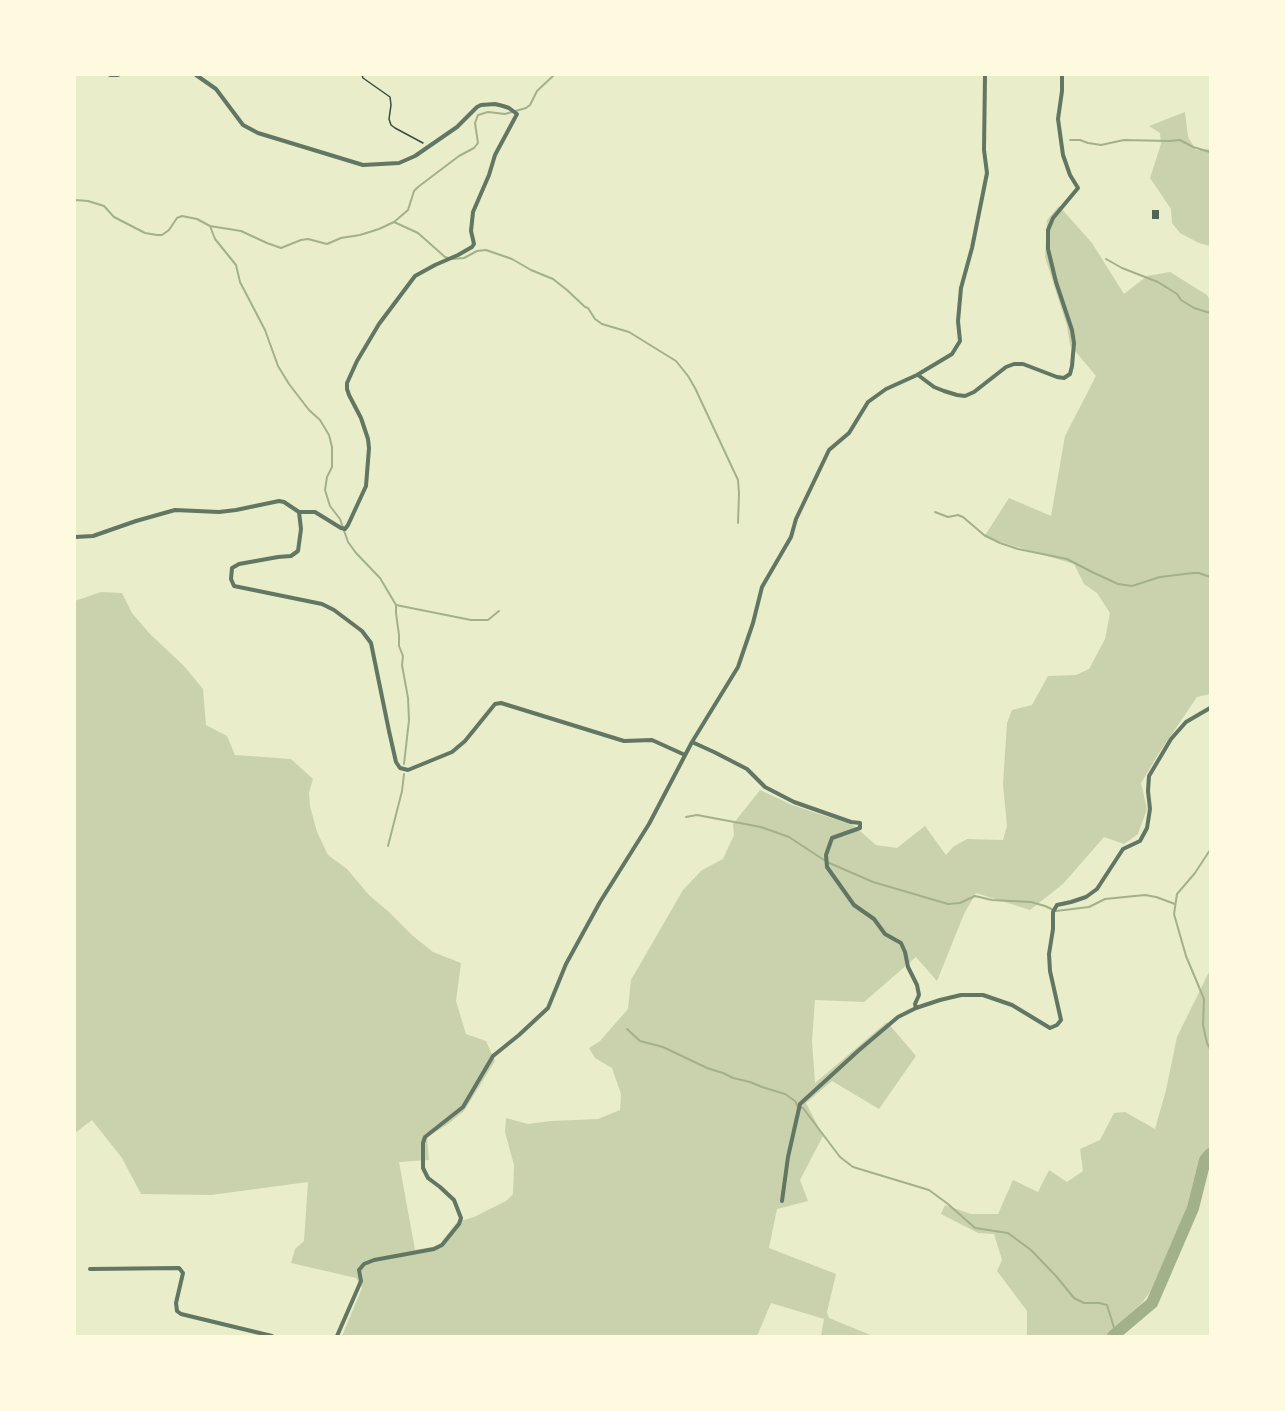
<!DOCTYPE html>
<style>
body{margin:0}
#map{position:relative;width:1285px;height:1411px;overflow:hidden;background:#e9edc9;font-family:"IBM Plex Sans",sans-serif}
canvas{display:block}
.frame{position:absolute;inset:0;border:76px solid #fefae0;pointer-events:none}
</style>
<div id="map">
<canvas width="1285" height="1411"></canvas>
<div class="frame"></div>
</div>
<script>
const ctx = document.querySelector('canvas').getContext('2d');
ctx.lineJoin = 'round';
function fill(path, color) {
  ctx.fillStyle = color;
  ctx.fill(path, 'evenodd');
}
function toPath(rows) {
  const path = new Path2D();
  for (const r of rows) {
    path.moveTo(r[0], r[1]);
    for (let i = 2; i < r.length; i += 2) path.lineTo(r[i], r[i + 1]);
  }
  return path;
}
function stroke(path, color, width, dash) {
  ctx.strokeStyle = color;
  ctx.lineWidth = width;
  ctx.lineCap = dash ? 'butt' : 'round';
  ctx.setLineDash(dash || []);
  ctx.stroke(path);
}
const green = toPath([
 [1185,112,1188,137,1196,150,1210,149,1210,246,1199,243,1180,233,1172,223,1171,209,1150,178,1161,144,1160,133,1149,126],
 [1059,206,1092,243,1124,294,1147,276,1170,272,1207,295,1210,301,1210,694,1197,697,1159,753,1141,783,1147,809,1138,834,1124,844,1104,837,1063,884,1030,910,976,893,964,914,937,981,916,957,864,1002,815,1000,812,1041,815,1083,887,1022,916,1056,879,1109,832,1081,806,1103,823,1136,800,1180,808,1201,777,1209,769,1248,836,1274,827,1312,829,1318,873,1336,821,1336,824,1319,771,1303,757,1336,342,1336,362,1288,356,1278,291,1263,295,1249,304,1241,308,1182,211,1195,141,1194,122,1158,92,1120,75,1133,75,601,101,592,122,593,132,613,150,634,184,666,203,689,206,725,227,736,235,755,291,759,313,779,309,792,310,806,317,832,328,855,347,869,369,895,389,912,413,936,433,952,461,963,456,1001,466,1034,486,1041,495,1061,464,1111,448,1124,427,1137,429,1160,399,1162,415,1250,432,1247,440,1244,457,1222,474,1217,506,1201,513,1194,514,1165,505,1132,506,1118,528,1124,551,1121,598,1119,620,1110,621,1094,612,1068,595,1058,589,1048,600,1041,628,1009,631,980,683,890,702,870,723,859,734,835,733,824,760,790,792,805,853,825,876,845,897,848,925,826,946,855,953,847,967,839,1003,840,1007,826,1003,784,1007,723,1012,710,1032,705,1048,676,1076,675,1089,669,1105,639,1110,613,1097,593,1084,584,1074,564,984,537,1009,498,1051,516,1065,436,1096,376,1070,345,1067,326,1045,257,1047,220],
 [1210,970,1210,1148,1197,1168,1187,1209,1150,1292,1141,1304,1106,1336,1027,1336,1027,1311,997,1271,1002,1260,994,1234,978,1233,941,1214,945,1205,971,1214,998,1214,1013,1180,1038,1192,1049,1170,1067,1182,1083,1171,1080,1149,1100,1140,1114,1113,1125,1112,1155,1129,1166,1090,1177,1037]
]);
const stream = toPath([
 [1070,140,1080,140,1088,143,1101,145,1124,140,1169,141,1180,140,1193,147,1210,152],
 [75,200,88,201,104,206,114,217,145,233,157,235,162,235,169,230,177,218,182,216,197,219,210,226,241,231,267,243,281,248,301,240,308,239,327,244,341,238,360,235,379,229,394,222,408,210,414,191,418,187,459,156,474,148,478,143,475,123,478,115,488,112,505,114,526,108,530,105,537,91,554,75],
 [394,222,418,233,445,257,452,259,464,258,477,251,486,250,512,259,531,270,553,279,567,290,585,307,588,308,595,319,602,324,629,332,676,361,688,376,695,388,738,480,739,493,738,523],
 [210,226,215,239,236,265,240,282,265,330,278,366,289,384,309,410,320,420,329,435,332,447,332,467,327,477,325,490,330,506,340,519,348,542,356,553,380,578,396,605,396,613,399,635,399,646,403,656,402,665,408,698,409,720,404,764],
 [1106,259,1122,268,1158,282,1177,294,1181,300,1194,308,1210,313],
 [935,512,948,517,958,515,963,517,984,535,1000,543,1018,549,1067,559,1092,572,1118,584,1132,586,1160,577,1193,573,1199,573,1210,577],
 [396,605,471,620,488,620,499,611],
 [686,817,697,815,761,827,789,837,827,862,873,882,948,904,960,903,975,896,992,900,1031,902,1045,906,1056,911,1089,907,1105,899,1145,895,1156,897,1175,904],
 [388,846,402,791,404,774],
 [1210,850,1195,873,1177,894,1174,914,1186,956,1204,999,1203,1025,1207,1043,1210,1049],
 [627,1029,640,1041,663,1047,707,1068,723,1073,733,1078,750,1082,762,1087,785,1094,795,1101,798,1107,803,1108,840,1157,853,1167,929,1190,948,1204,975,1228,1008,1233,1031,1250,1056,1276,1074,1298,1084,1303,1099,1303,1107,1305,1116,1334]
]);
const river = toPath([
 [1113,1336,1152,1303,1193,1208,1205,1160,1210,1154]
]);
const building = toPath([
 [1152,210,1159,210,1159,219,1152,219]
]);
const path = toPath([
 [362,75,363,78,390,97,391,105,389,119,391,125,395,128,423,143]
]);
const minor = toPath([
 [110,75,118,75],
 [196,75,216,89,243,125,258,133,363,165,399,163,415,156,457,127,477,107,481,105,495,104,503,106,509,108,517,114,495,155,489,175,473,212,471,231,474,244,472,247,458,255,435,265,415,276,379,324,357,361,347,383,347,389,349,395,361,418,368,439,369,448,366,486,348,525,345,529,341,528,315,512,299,512],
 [918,375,934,387,944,391,957,395,965,396,974,392,1006,367,1014,364,1023,364,1057,377,1064,378,1070,374,1072,366,1074,343,1072,330,1056,282,1048,249,1048,230,1053,218,1078,188,1070,175,1063,155,1058,119,1062,91,1062,75],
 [75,537,93,536,136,521,175,510,219,512,236,510,279,501,284,502,299,512,301,529,298,551,291,556,278,557,239,564,232,568,231,579,234,586,322,604,334,610,362,631,371,643,389,731,396,762,400,768,408,770,452,752,465,741,495,704,501,703,624,741,652,740,685,755],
 [692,742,714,752,747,769,765,787,794,802,851,822,860,823,860,828,832,838,826,855,827,867,854,905,874,919,885,934,901,943,905,952,908,967,917,985,919,995,915,1004,916,1008],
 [782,1201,788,1157,800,1104,858,1051,898,1017,916,1008,940,1000,961,995,983,995,1012,1005,1050,1028,1057,1025,1061,1020,1050,971,1049,954,1053,929,1053,912,1057,905,1071,902,1086,897,1097,889,1123,849,1140,841,1147,828,1150,809,1148,791,1149,776,1171,739,1186,722,1210,708],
 [90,1269,179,1268,183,1273,176,1303,177,1311,181,1314,272,1336],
 [337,1336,361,1281,359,1270,364,1264,374,1260,434,1249,442,1245,459,1224,461,1218,454,1200,440,1187,428,1178,423,1168,423,1143,425,1137,463,1107,493,1056,519,1035,548,1008,566,964,600,902,649,824,692,742,738,667,753,623,762,587,791,537,796,519,829,450,849,433,868,402,886,389,917,375,952,354,960,341,958,321,961,288,972,248,987,173,984,150,985,75]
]);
fill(green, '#cad2ad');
stroke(stream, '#a3b18a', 2);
stroke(river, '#a3b18a', 12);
fill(building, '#4f6655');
stroke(path, '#344e41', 1.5);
stroke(minor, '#617663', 4);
</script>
